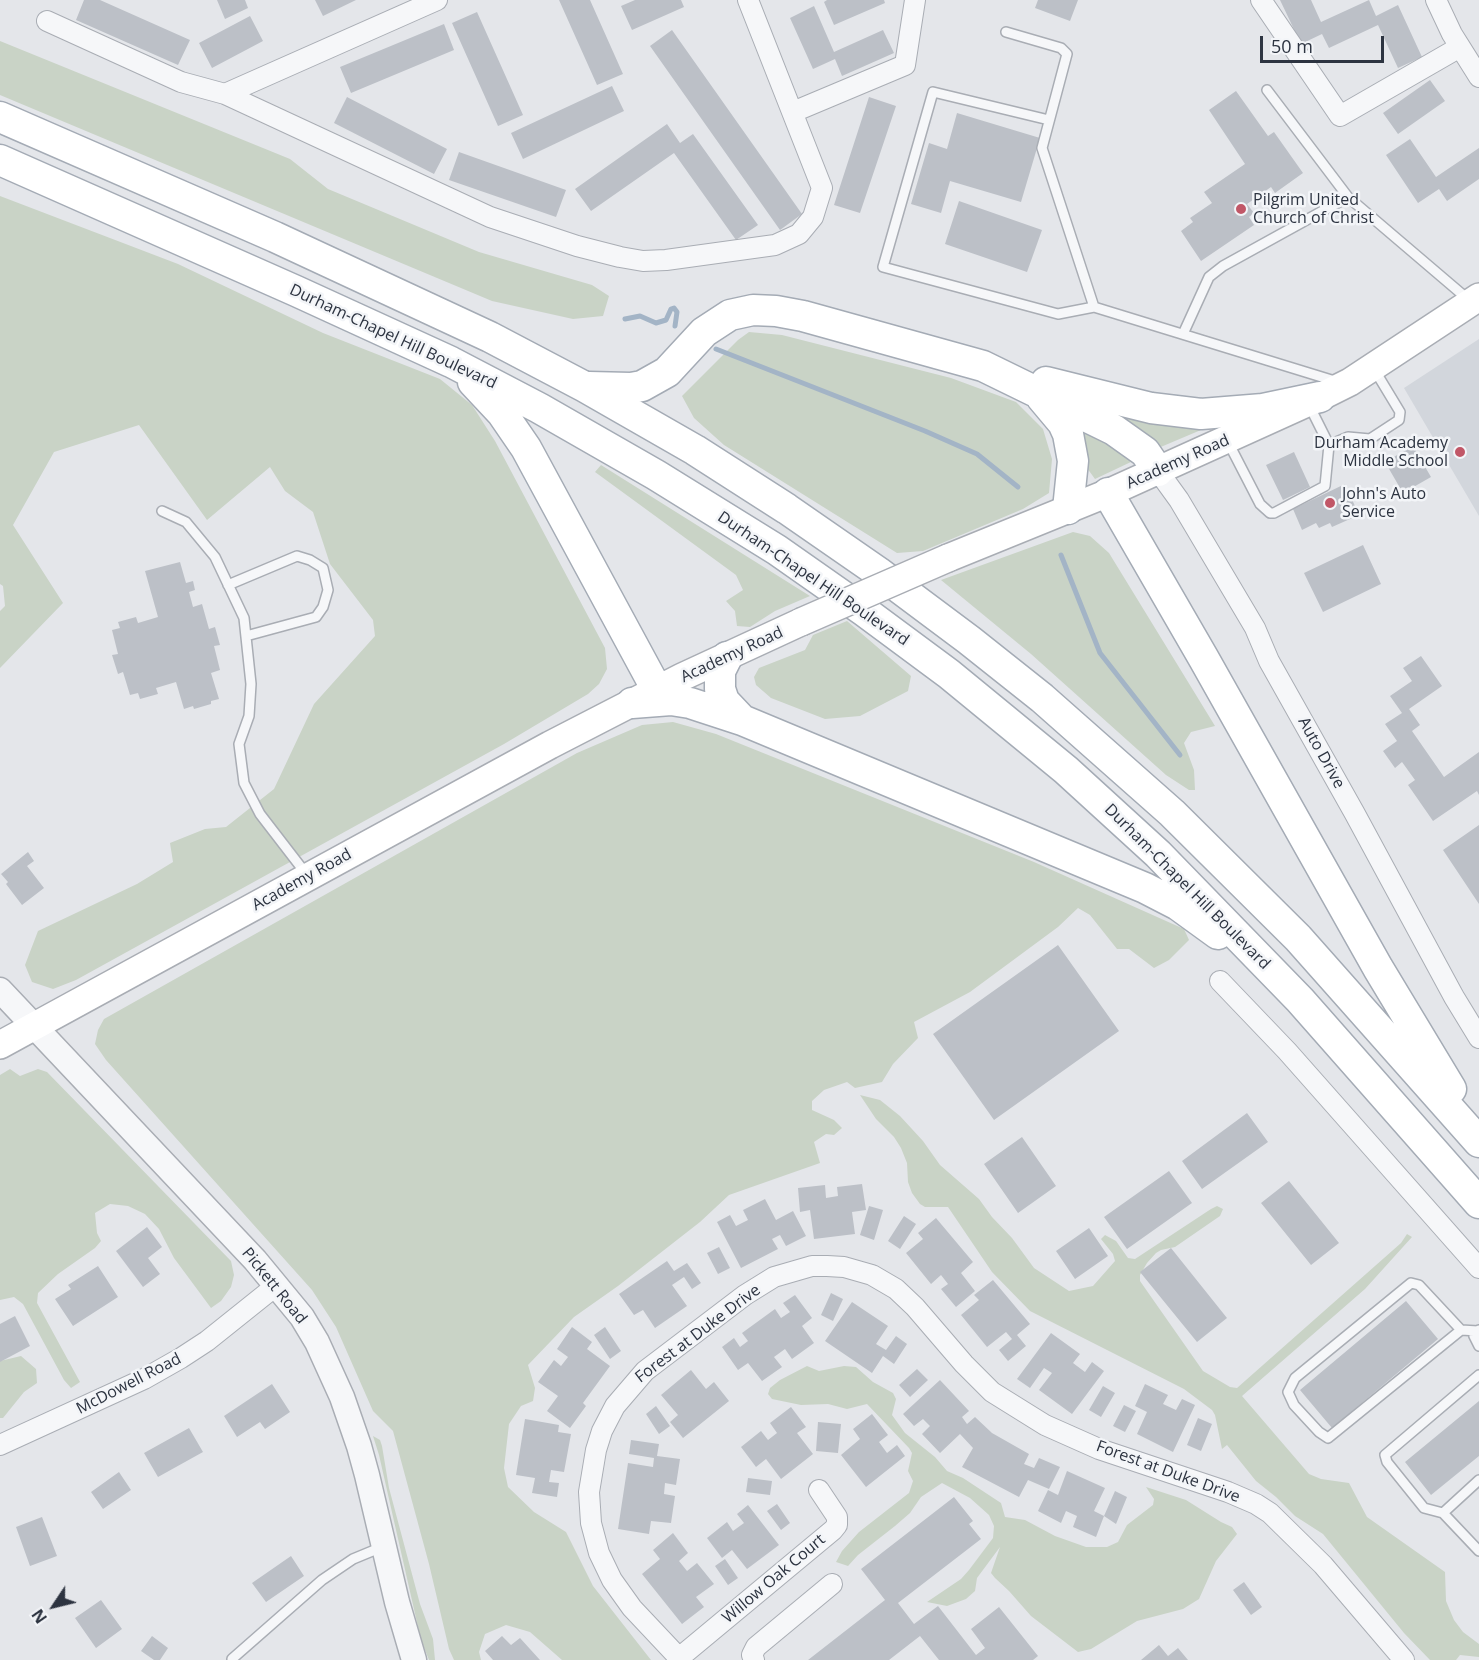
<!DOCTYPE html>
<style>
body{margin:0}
#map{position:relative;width:1479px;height:1660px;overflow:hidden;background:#e4e6ea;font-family:"Open Sans",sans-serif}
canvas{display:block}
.north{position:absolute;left:24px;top:1576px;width:60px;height:60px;-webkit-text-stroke:4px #f3f5f8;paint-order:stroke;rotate:235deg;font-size:16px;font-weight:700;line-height:24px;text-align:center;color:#2d3441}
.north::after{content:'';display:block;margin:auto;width:21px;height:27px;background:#2d3441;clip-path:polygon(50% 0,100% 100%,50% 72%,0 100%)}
.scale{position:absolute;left:1260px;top:36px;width:124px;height:27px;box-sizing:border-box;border:3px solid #2d3441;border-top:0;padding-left:8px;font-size:18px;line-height:21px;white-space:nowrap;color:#2d3441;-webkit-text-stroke:4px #f3f5f8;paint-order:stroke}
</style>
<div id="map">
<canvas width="1479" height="1660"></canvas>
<div class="north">N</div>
<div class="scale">50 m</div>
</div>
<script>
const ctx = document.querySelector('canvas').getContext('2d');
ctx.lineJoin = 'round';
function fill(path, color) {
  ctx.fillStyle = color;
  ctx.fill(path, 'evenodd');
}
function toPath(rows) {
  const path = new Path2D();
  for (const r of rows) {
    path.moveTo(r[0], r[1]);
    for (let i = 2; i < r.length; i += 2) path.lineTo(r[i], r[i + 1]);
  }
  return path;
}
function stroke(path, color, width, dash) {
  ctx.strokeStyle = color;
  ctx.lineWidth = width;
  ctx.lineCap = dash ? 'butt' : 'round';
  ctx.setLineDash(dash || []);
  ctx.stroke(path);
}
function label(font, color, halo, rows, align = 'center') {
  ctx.font = font + ' "Open Sans",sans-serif';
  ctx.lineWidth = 5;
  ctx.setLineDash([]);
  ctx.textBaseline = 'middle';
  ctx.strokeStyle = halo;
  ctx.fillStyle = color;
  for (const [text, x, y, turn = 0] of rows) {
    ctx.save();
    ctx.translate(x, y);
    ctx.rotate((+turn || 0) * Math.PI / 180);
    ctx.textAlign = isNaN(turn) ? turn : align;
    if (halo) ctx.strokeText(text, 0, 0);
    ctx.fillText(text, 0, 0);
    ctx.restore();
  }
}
const built = toPath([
 [1479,339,1479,516,1404,388]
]);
const green = toPath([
 [0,41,290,159,328,189,479,252,592,285,609,296,603,316,573,319,492,301,0,95],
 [0,196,178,264,323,333,440,379,472,405,495,441,605,648,607,669,599,684,588,694,504,744,76,980,53,989,32,982,25,965,38,931,137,884,173,862,170,843,205,829,226,827,274,789,314,704,375,636,373,620,330,564,313,512,285,491,270,467,207,520,139,425,54,452,13,525,63,603,0,668,0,611,5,606,3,586,0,584],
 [749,332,782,335,951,378,1016,402,1043,429,1052,459,1049,493,1023,509,923,551,897,553,724,445,694,418,682,396,738,340],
 [1058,391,1208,427,1156,449],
 [1064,412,1133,461,1095,479,1079,457],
 [601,465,810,596,775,611,750,627,737,626,735,611,726,601,743,590,736,575,595,472],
 [1073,532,1090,536,1109,553,1215,726,1191,732,1184,743,1194,770,1195,790,1189,790,1166,775,1031,654,941,580],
 [847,621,911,676,908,691,860,716,825,719,771,698,756,685,754,677,759,668,805,650,813,635],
 [673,722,716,734,1034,862,1184,929,1189,940,1169,960,1154,968,1129,949,1117,949,1090,915,1078,908,1058,927,970,992,914,1022,918,1038,893,1064,882,1082,855,1088,847,1082,824,1090,812,1101,812,1110,834,1120,842,1128,834,1135,826,1134,814,1142,820,1163,729,1195,700,1222,618,1286,574,1317,528,1365,535,1388,533,1401,521,1406,509,1424,504,1468,508,1487,534,1512,566,1532,593,1586,651,1660,562,1660,530,1632,506,1625,485,1634,479,1652,481,1660,454,1660,449,1649,429,1564,393,1431,373,1411,336,1327,312,1290,106,1060,95,1044,98,1030,104,1019,577,753,642,725],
 [10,1069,20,1076,38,1069,47,1072,231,1261,234,1275,231,1287,221,1301,211,1308,174,1258,159,1229,145,1214,128,1206,110,1204,95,1213,97,1233,101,1241,95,1248,58,1274,38,1293,37,1303,80,1382,71,1388,64,1380,23,1304,14,1297,0,1300,0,1075],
 [860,1095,880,1100,900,1116,923,1141,940,1165,979,1199,992,1217,1012,1238,1034,1268,1069,1291,1093,1286,1115,1261,1113,1254,1101,1239,1105,1235,1116,1241,1128,1258,1135,1259,1211,1209,1217,1206,1223,1209,1220,1216,1175,1247,1161,1250,1156,1253,1147,1263,1140,1275,1140,1281,1203,1371,1230,1387,1237,1388,1401,1243,1407,1234,1412,1237,1365,1289,1242,1396,1309,1474,1321,1479,1349,1483,1367,1517,1445,1572,1446,1601,1454,1620,1463,1632,1479,1644,1479,1657,1460,1655,1456,1660,1430,1660,1404,1633,1323,1534,1295,1516,1276,1497,1256,1481,1227,1445,1222,1449,1215,1415,1212,1410,1184,1389,1030,1311,992,1272,948,1207,925,1207,920,1204,912,1193,908,1182,907,1163,901,1148,894,1137,876,1119],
 [21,1356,36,1369,37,1383,24,1392,3,1418,0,1418,0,1361],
 [807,1366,819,1371,844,1366,856,1367,873,1382,893,1393,896,1399,892,1415,905,1433,935,1457,947,1471,963,1478,1001,1503,1005,1517,1025,1520,1055,1536,1086,1547,1107,1547,1118,1542,1127,1525,1153,1505,1154,1499,1146,1487,1186,1500,1221,1522,1232,1527,1237,1534,1216,1561,1199,1599,1183,1609,1137,1621,1091,1649,1078,1652,1031,1616,1009,1591,995,1578,991,1573,1000,1547,977,1578,975,1591,966,1599,947,1606,927,1602,961,1579,969,1570,993,1538,994,1526,989,1515,970,1498,942,1483,921,1497,910,1513,895,1526,858,1555,848,1566,836,1562,842,1551,859,1532,909,1493,913,1481,908,1471,912,1453,909,1448,867,1404,847,1409,828,1404,801,1405,772,1399,768,1394,770,1388,780,1380],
 [373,1436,380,1440,382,1446,389,1488,420,1604,433,1639,435,1660,429,1660,421,1640,379,1455]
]);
const stream = toPath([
 [625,319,640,316,656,323,666,320,671,309,674,308,677,312,675,326],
 [716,349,925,431,977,454,1018,487],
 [1061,555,1100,653,1180,755]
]);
const building = toPath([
 [84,0,100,0,190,40,178,65,76,20],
 [217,0,245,0,248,8,225,19],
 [315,0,356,0,323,16],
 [559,0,590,0,623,74,597,85],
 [635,0,681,0,684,7,632,30,621,6],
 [827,0,884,0,885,3,834,25,824,2],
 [1038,0,1078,0,1070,21,1035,8],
 [1280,0,1311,0,1321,22,1369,0,1376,16,1398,5,1422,57,1398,68,1378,25,1329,48,1322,34,1301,44],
 [814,6,834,52,883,30,894,53,842,76,835,59,813,69,790,18],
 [477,12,523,115,498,126,452,23],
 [250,16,263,41,212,68,199,43],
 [444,24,454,50,351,93,340,67],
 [672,30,802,214,780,230,650,46],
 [1430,80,1445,101,1398,134,1383,113],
 [612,86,624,111,523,159,511,133],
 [1236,91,1268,136,1274,132,1303,173,1275,193,1271,187,1247,204,1254,213,1249,217,1254,225,1201,261,1181,231,1193,222,1190,218,1212,203,1204,192,1245,164,1209,110],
 [347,97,447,149,434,174,334,123],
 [869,97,896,106,860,213,834,205],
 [957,113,1040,138,1021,202,950,181,941,213,911,204,929,143,947,149],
 [667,124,680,143,693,134,758,225,736,240,674,153,591,211,575,189],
 [1410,139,1436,177,1479,148,1479,179,1447,201,1439,189,1418,203,1386,155],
 [459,152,566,190,556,217,449,180],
 [959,201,1042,230,1027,272,945,244],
 [1413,446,1431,477,1403,493,1385,462],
 [1294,452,1310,487,1283,500,1266,465],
 [1345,484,1359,515,1332,527,1330,523,1319,528,1316,523,1302,530,1293,509],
 [1363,545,1381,584,1323,612,1304,573],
 [180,562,186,583,193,581,195,590,189,592,193,607,202,604,209,629,215,627,220,645,214,646,220,670,211,673,219,699,211,701,211,704,194,709,193,706,184,709,176,682,156,688,158,694,140,699,138,693,130,695,123,672,118,674,112,655,118,654,112,630,120,628,118,622,136,617,138,623,158,617,145,571],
 [1421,656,1442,686,1409,709,1420,725,1412,731,1444,777,1479,752,1479,795,1477,791,1433,821,1408,785,1415,780,1402,762,1395,768,1383,751,1397,741,1385,724,1402,713,1390,696,1412,681,1403,668],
 [1479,825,1479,904,1443,850],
 [28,852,34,861,27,866,44,888,22,905,6,884,8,882,1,874],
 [1058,945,1119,1031,994,1120,933,1034],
 [1247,1113,1268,1142,1202,1189,1182,1161],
 [1022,1137,1056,1186,1018,1213,984,1164],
 [1169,1171,1192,1203,1127,1249,1104,1217],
 [1289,1181,1339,1243,1311,1265,1261,1203],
 [862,1184,866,1210,852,1212,855,1234,814,1239,810,1210,800,1212,798,1188,825,1185,826,1198,838,1196,837,1187],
 [765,1199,776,1220,793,1211,806,1236,786,1246,780,1235,772,1239,778,1249,741,1268,717,1222,730,1215,736,1226,748,1220,743,1210],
 [869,1206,883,1210,874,1240,860,1235],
 [904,1216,916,1224,900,1249,888,1241],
 [936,1218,973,1262,961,1273,975,1291,956,1307,941,1289,948,1284,941,1275,931,1284,906,1253,923,1239,918,1233],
 [147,1227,162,1247,148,1258,160,1274,143,1287,116,1251],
 [1089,1228,1108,1256,1075,1279,1056,1251],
 [719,1247,730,1268,718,1274,707,1253],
 [1171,1248,1227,1318,1197,1342,1140,1272],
 [667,1261,674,1271,687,1263,701,1283,692,1289,684,1277,672,1285,687,1306,655,1328,643,1310,634,1315,619,1294],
 [98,1266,118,1297,73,1326,55,1299,71,1289,68,1285],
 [993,1280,1030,1324,1017,1335,1026,1346,1008,1361,999,1350,1012,1339,1006,1332,987,1347,961,1315,979,1300,974,1295],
 [831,1293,843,1299,833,1321,821,1315],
 [795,1295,812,1318,802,1326,814,1343,792,1359,785,1349,774,1357,782,1367,762,1381,748,1363,738,1370,722,1347,734,1338,740,1347,748,1341,742,1333,775,1309,781,1318,790,1312,783,1303],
 [1406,1301,1438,1339,1332,1428,1300,1390],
 [852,1302,888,1326,876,1344,886,1350,896,1336,907,1344,894,1364,883,1356,872,1373,825,1341],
 [15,1316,30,1346,0,1362,0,1324],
 [572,1327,592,1342,587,1349,610,1366,583,1403,586,1406,570,1428,547,1411,558,1396,538,1382,554,1360,561,1366,568,1357,557,1349],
 [605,1327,621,1351,610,1359,594,1335],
 [1051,1333,1080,1354,1073,1363,1085,1372,1092,1362,1104,1371,1072,1414,1039,1390,1052,1373,1044,1368,1030,1388,1017,1379],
 [917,1369,928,1380,910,1397,899,1385],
 [691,1370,706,1389,714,1382,729,1401,683,1438,670,1422,678,1415,661,1395],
 [940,1380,969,1411,962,1417,967,1424,975,1417,992,1433,1029,1454,1024,1464,1034,1468,1039,1458,1060,1467,1049,1489,1028,1480,1019,1497,962,1467,973,1448,960,1434,940,1453,922,1434,930,1426,923,1419,914,1426,903,1414],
 [272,1384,290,1412,265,1429,260,1422,237,1437,224,1416],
 [1145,1384,1168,1395,1163,1404,1176,1410,1182,1399,1195,1405,1173,1452,1137,1434,1147,1412,1135,1406],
 [1103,1386,1115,1393,1101,1417,1089,1410],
 [1479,1401,1479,1456,1431,1495,1405,1462],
 [1124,1405,1136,1411,1125,1432,1113,1426],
 [656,1406,670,1426,659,1434,646,1414],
 [791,1407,806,1427,797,1433,813,1454,781,1479,766,1459,756,1467,741,1447,761,1431,768,1440,777,1433,770,1423],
 [872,1414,888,1435,879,1442,887,1453,897,1445,905,1456,866,1487,841,1455,860,1439,853,1429],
 [1198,1418,1212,1424,1201,1451,1187,1445],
 [525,1419,559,1425,558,1432,571,1434,564,1472,551,1470,549,1482,559,1483,557,1497,532,1493,535,1478,516,1475],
 [818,1422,841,1424,838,1453,816,1451],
 [189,1428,203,1452,158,1477,144,1453],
 [631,1440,659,1444,657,1456,680,1459,676,1485,665,1483,664,1494,675,1496,671,1523,651,1521,649,1534,618,1529,628,1463,653,1467,654,1458,629,1454],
 [1067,1471,1105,1488,1094,1511,1104,1516,1096,1537,1073,1527,1077,1516,1066,1511,1061,1523,1038,1511,1048,1490,1058,1495],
 [119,1472,131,1490,103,1509,91,1492],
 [748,1478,772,1481,770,1495,746,1492],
 [1115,1491,1127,1497,1116,1524,1104,1516],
 [954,1497,973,1521,969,1524,981,1539,898,1603,914,1624,938,1606,976,1655,985,1648,971,1629,999,1607,1038,1656,1033,1660,939,1660,920,1636,889,1660,808,1660,885,1600,861,1569],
 [777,1504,790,1523,781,1530,767,1511],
 [748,1505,779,1545,747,1569,732,1550,722,1558,707,1538,727,1522,733,1531,744,1523,737,1514],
 [42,1517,57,1556,30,1566,16,1527],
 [673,1533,688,1553,679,1561,687,1571,697,1563,714,1584,696,1597,704,1607,682,1624,642,1574,660,1559,653,1550],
 [291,1556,304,1576,266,1602,252,1583],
 [725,1559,738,1578,728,1585,715,1566],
 [1244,1582,1262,1607,1251,1615,1233,1590],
 [101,1600,122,1629,96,1648,75,1618],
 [152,1636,168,1648,160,1660,154,1660,141,1651],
 [502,1636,511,1645,520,1638,540,1660,493,1660,485,1651],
 [1159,1645,1168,1656,1178,1648,1188,1660,1141,1660]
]);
const service = toPath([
 [1006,32,1061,48,1067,54,1042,148,1094,307],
 [1267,90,1348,197],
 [1049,120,933,92,883,267,1058,314,1094,307,1338,382],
 [1183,334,1209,277,1223,266,1348,197,1470,301],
 [1228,442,1260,504,1270,513,1274,513,1325,486,1329,445,1309,405],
 [1329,445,1348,437,1370,439,1399,420,1400,412,1374,369],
 [162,511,186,522,215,557,244,618,251,684,249,716,239,744,244,783,260,814,307,875],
 [228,585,297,556,310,560,323,568,328,590,323,607,316,617,246,636],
 [1461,1330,1419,1285,1411,1283,1295,1378,1288,1392,1294,1405,1319,1432,1328,1438,1461,1330,1478,1331],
 [1479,1330,1474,1336,1479,1346],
 [1479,1375,1385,1455,1387,1462,1424,1508,1443,1513,1479,1551],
 [1443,1513,1479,1480],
 [232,1659,322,1580,353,1559,382,1547]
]);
const minor = toPath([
 [1261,0,1340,116,1460,47],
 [1436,0,1452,34,1479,77],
 [47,21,181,82,225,94,490,217,577,246,620,257,643,261,666,260,775,245,799,234,813,217,822,188,748,0],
 [225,94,437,0],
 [793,112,905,65,915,0],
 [1158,471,1179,500,1255,628,1269,661,1355,814,1454,997,1479,1038],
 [1220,981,1287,1051,1479,1268],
 [0,1445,144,1379,181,1358,207,1341,277,1285],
 [679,1658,833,1530,837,1525,837,1517,819,1490],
 [681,1660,632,1608,612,1580,599,1553,591,1523,589,1492,596,1450,602,1431,615,1406,645,1371,745,1295,774,1277,812,1266,827,1266,844,1267,872,1275,896,1289,915,1307,964,1364,992,1392,1045,1425,1099,1449,1228,1492,1256,1504,1270,1513,1323,1565,1404,1660],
 [754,1660,752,1655,756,1647,832,1584]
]);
const tertiary = toPath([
 [0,990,255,1260,302,1317,317,1342,342,1397,359,1446,367,1475,397,1602,414,1660]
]);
const secondary = toPath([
 [948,558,1108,493,1320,397,1350,382,1479,297],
 [0,1045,550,745,682,677,801,622]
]);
const primary = toPath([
 [0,117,275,237,490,337,585,387,695,450,787,509,878,572,969,640,1042,698,1172,813,1298,938,1479,1142],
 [0,160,296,291,451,362,539,408,656,475,777,550,864,611,949,674,1066,770,1158,854,1300,1000,1479,1203],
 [473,382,502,413,526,448,657,690],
 [1046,382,1151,408,1201,414,1263,409,1320,397],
 [589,387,631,388,642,386,667,372,704,332,730,315,753,310,776,311,803,316,983,366,1114,430,1145,452,1158,471],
 [1042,398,1063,423,1068,434,1073,461,1068,509],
 [1108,493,1204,659,1378,968,1451,1089],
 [727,657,720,671,720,689,724,701,742,720],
 [632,703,671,700,690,703,742,720,1145,888,1178,905,1218,934]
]);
const secondaryBridge = toPath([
 [801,622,948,558]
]);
const markers = [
 [1241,209,6,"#c15767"],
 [1460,452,6,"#c15767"],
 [1330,503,6,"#c15767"]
];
const poiNames = [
 ["Pilgrim United",1253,200],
 ["Church of Christ",1253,218],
 ["Durham Academy",1448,443,"right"],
 ["Middle School",1448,461,"right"],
 ["John's Auto",1342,494],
 ["Service",1342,512]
];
const streetNames = [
 ["Durham-Chapel Hill Boulevard",393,337,25],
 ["Academy Road",1178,462,-24],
 ["Durham-Chapel Hill Boulevard",813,579,34],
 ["Academy Road",732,655,-25],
 ["Auto Drive",1321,753,61],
 ["Academy Road",302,880,-29],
 ["Durham-Chapel Hill Boulevard",1187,887,45],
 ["Pickett Road",274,1286,51],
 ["Forest at Duke Drive",698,1334,-37],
 ["McDowell Road",129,1384,-27],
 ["Forest at Duke Drive",1168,1472,20],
 ["Willow Oak Court",774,1579,-40]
];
fill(built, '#d2d6dc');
fill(green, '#c9d3c6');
stroke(stream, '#a3b4c6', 5);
fill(building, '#bcc0c7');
stroke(service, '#a9adb4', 12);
stroke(minor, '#a9adb4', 22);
stroke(tertiary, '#a9adb4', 27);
stroke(secondary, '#a9adb4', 30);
stroke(primary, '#a4abb5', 33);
stroke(service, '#f6f7f9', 9);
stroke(minor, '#f6f7f9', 20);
stroke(tertiary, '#f6f7f9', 24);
stroke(secondary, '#fff', 27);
stroke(primary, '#fff', 30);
stroke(secondaryBridge, '#a9adb4', 30, []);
stroke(secondaryBridge, '#fff', 27);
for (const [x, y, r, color] of markers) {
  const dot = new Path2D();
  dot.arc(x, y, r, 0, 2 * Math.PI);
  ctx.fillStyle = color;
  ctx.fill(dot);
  stroke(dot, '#f3f5f8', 2);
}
label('16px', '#2d3441', '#f3f5f8', poiNames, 'left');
label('16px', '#2d3441', '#f3f5f8', streetNames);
</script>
